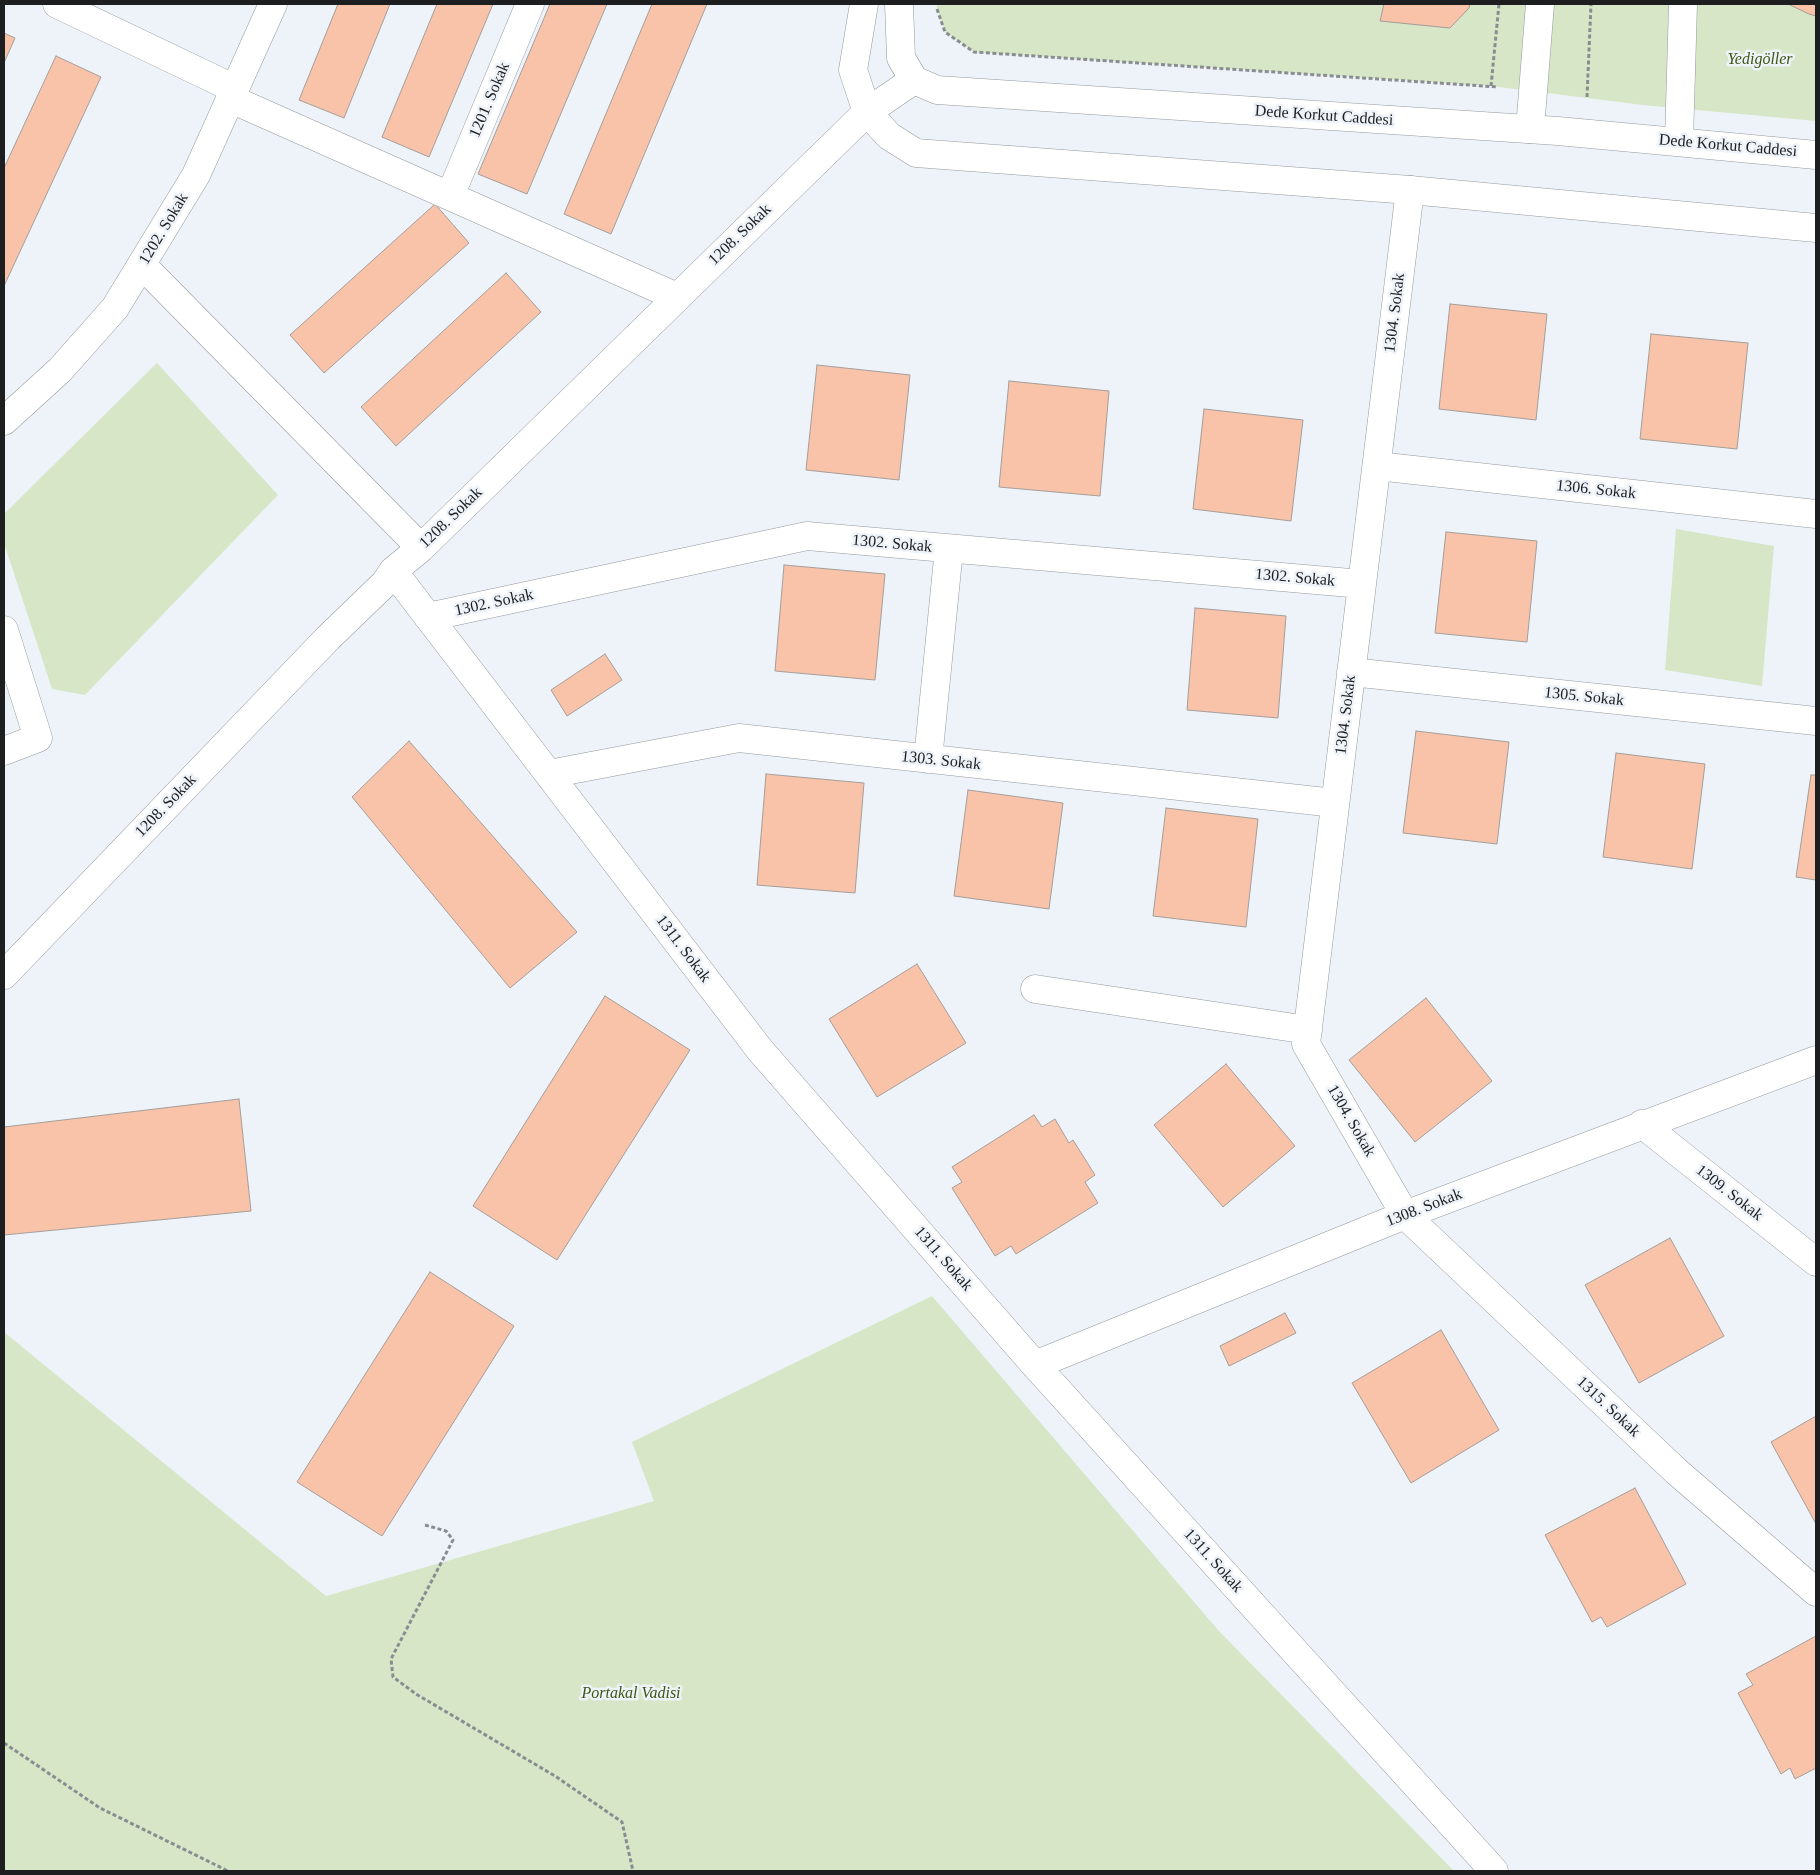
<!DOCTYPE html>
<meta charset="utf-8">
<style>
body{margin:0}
#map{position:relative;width:1820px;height:1875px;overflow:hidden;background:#eef3f9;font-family:"Times New Roman",serif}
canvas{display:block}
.frame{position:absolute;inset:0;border:5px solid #1c1e20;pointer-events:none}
</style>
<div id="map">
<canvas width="1820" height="1875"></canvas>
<div class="frame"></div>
</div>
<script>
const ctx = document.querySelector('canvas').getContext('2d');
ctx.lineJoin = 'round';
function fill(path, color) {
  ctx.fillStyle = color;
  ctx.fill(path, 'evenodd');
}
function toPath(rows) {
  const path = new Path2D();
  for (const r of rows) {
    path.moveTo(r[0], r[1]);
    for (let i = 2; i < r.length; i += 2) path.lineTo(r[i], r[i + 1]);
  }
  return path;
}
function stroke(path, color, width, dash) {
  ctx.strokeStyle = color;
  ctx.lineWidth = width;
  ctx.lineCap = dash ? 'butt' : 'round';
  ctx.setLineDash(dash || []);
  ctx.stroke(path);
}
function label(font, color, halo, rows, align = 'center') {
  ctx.font = font + ' "Times New Roman",serif';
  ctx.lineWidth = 5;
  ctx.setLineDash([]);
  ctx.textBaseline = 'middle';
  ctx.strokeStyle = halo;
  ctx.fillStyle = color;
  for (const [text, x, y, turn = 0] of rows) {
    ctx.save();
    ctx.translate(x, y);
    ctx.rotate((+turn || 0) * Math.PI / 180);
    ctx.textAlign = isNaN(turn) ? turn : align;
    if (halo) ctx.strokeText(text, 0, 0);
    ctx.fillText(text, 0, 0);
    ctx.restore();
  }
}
const green = toPath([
 [937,4,1816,4,1816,121,1643,105,1491,86,974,52,945,32,937,9],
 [157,363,278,495,85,695,52,689,4,543,4,514],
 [1676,529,1774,546,1762,686,1665,670],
 [932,1296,1218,1630,1454,1871,4,1871,4,1332,326,1596,654,1501,632,1442]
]);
const building = toPath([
 [338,4,390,4,344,118,299,100,338,4],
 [437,4,493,4,429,157,382,137,437,4],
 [550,4,607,4,527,194,478,174,550,4],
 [652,4,707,4,611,234,564,214,652,4],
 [1384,4,1470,4,1469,8,1450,28,1380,21,1384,4],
 [1788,4,1816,4,1816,16,1809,14,1788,4],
 [4,33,15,38,4,63,4,33],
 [56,56,101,77,4,286,4,168,56,56],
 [435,204,469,243,324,373,290,335,435,204],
 [506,273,541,312,396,446,361,407,506,273],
 [1450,304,1547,314,1536,420,1439,409,1450,304],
 [1651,334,1748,343,1737,449,1640,439,1651,334],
 [817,365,910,375,899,480,806,470,817,365],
 [1009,381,1109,391,1100,496,999,487,1009,381],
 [1204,409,1303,420,1291,521,1193,509,1204,409],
 [1446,532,1537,541,1527,642,1435,633,1446,532],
 [784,565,885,574,875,680,775,671,784,565],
 [1195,608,1286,616,1278,718,1187,710,1195,608],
 [605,654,622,680,567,716,551,690,605,654],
 [1416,731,1509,742,1497,844,1403,833,1416,731],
 [409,741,577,932,510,988,352,797,409,741],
 [1616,753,1705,764,1692,869,1603,857,1616,753],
 [766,774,864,783,855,893,757,885,766,774],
 [1811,775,1816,775,1816,880,1796,877,1811,775],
 [968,790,1063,803,1049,909,954,896,968,790],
 [1166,808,1258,819,1246,927,1153,916,1166,808],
 [917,964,966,1043,877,1097,829,1019,917,964],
 [605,996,690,1050,557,1260,473,1206,605,996],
 [1426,998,1492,1081,1415,1142,1349,1060,1426,998],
 [1226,1064,1295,1146,1223,1207,1154,1125,1226,1064],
 [239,1099,251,1211,4,1235,4,1127,239,1099],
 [1034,1115,1042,1127,1055,1119,1069,1143,1073,1140,1095,1175,1085,1182,1098,1203,1016,1254,1011,1246,995,1256,952,1188,962,1182,952,1167,1034,1115],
 [1670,1238,1724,1336,1639,1383,1585,1285,1670,1238],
 [430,1272,514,1326,382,1536,297,1482,430,1272],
 [1285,1313,1296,1333,1229,1366,1220,1346,1285,1313],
 [1441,1330,1499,1430,1411,1483,1352,1383,1441,1330],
 [1816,1416,1816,1524,1771,1442,1816,1416],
 [1635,1488,1686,1584,1607,1627,1601,1617,1592,1622,1545,1535,1635,1488],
 [1816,1636,1816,1768,1795,1779,1790,1768,1781,1774,1738,1693,1753,1685,1746,1674,1816,1636]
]);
const path = toPath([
 [937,9,945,32,974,52,1498,87],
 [1491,86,1499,4],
 [1587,97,1591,4],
 [425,1525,446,1531,453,1540,391,1659,393,1677,416,1694,555,1776,622,1822,633,1871],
 [4,1743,100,1808,228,1871]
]);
const minor = toPath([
 [57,4,235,89],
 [231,99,677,297],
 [1530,129,1540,4],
 [1679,141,1683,4],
 [1410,190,1306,1044,1405,1215,1676,1471,1816,1592],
 [450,196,530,4],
 [142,265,421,548],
 [4,421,60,370,115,308,196,175,273,4],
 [1377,466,1816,514],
 [393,571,760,1050,1035,1365,1494,1871],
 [428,617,807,536,1362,584],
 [4,630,38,738,4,751],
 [1351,672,1816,721],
 [928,759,949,549],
 [549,774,739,738,1335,803],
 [4,975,328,638,385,583,393,571,421,548,867,112,914,80],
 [1035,989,1308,1030],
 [1642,1124,1816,1262],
 [1035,1365,1405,1215,1816,1060]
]);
const secondary = toPath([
 [864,4,853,70,867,112,889,136,916,153,1410,190,1816,228],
 [899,4,901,58,914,80,937,90,1558,131,1816,155]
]);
const parkNames = [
 ["Yedigöller",1760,60],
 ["Portakal Vadisi",631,1694]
];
const streetNames = [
 ["1201. Sokak",490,100,-67],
 ["Dede Korkut Caddesi",1324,116,4],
 ["Dede Korkut Caddesi",1728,146,5],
 ["1202. Sokak",164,229,-59],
 ["1208. Sokak",740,235,-44],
 ["1304. Sokak",1395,313,-83],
 ["1306. Sokak",1596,490,6],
 ["1208. Sokak",451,518,-44],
 ["1302. Sokak",892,544,5],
 ["1302. Sokak",1295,578,5],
 ["1302. Sokak",494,603,-12],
 ["1305. Sokak",1584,697,6],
 ["1304. Sokak",1346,715,-83],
 ["1303. Sokak",941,761,6],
 ["1208. Sokak",166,806,-46],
 ["1311. Sokak",683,949,53],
 ["1304. Sokak",1351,1121,60],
 ["1309. Sokak",1729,1193,38],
 ["1308. Sokak",1424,1208,-21],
 ["1311. Sokak",943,1259,49],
 ["1315. Sokak",1608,1407,43],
 ["1311. Sokak",1213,1561,48]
];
fill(green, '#d7e6c6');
fill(building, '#f8c3a8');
stroke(building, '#a49d9a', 1);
stroke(minor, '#94999e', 29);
stroke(secondary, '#94999e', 29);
stroke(path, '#898d91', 3, [4, 2.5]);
stroke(minor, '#fff', 28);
stroke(secondary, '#fff', 28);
label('italic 16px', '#3d5710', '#eef3f9', parkNames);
label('16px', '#1c1e20', '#eef3f9', streetNames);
</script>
